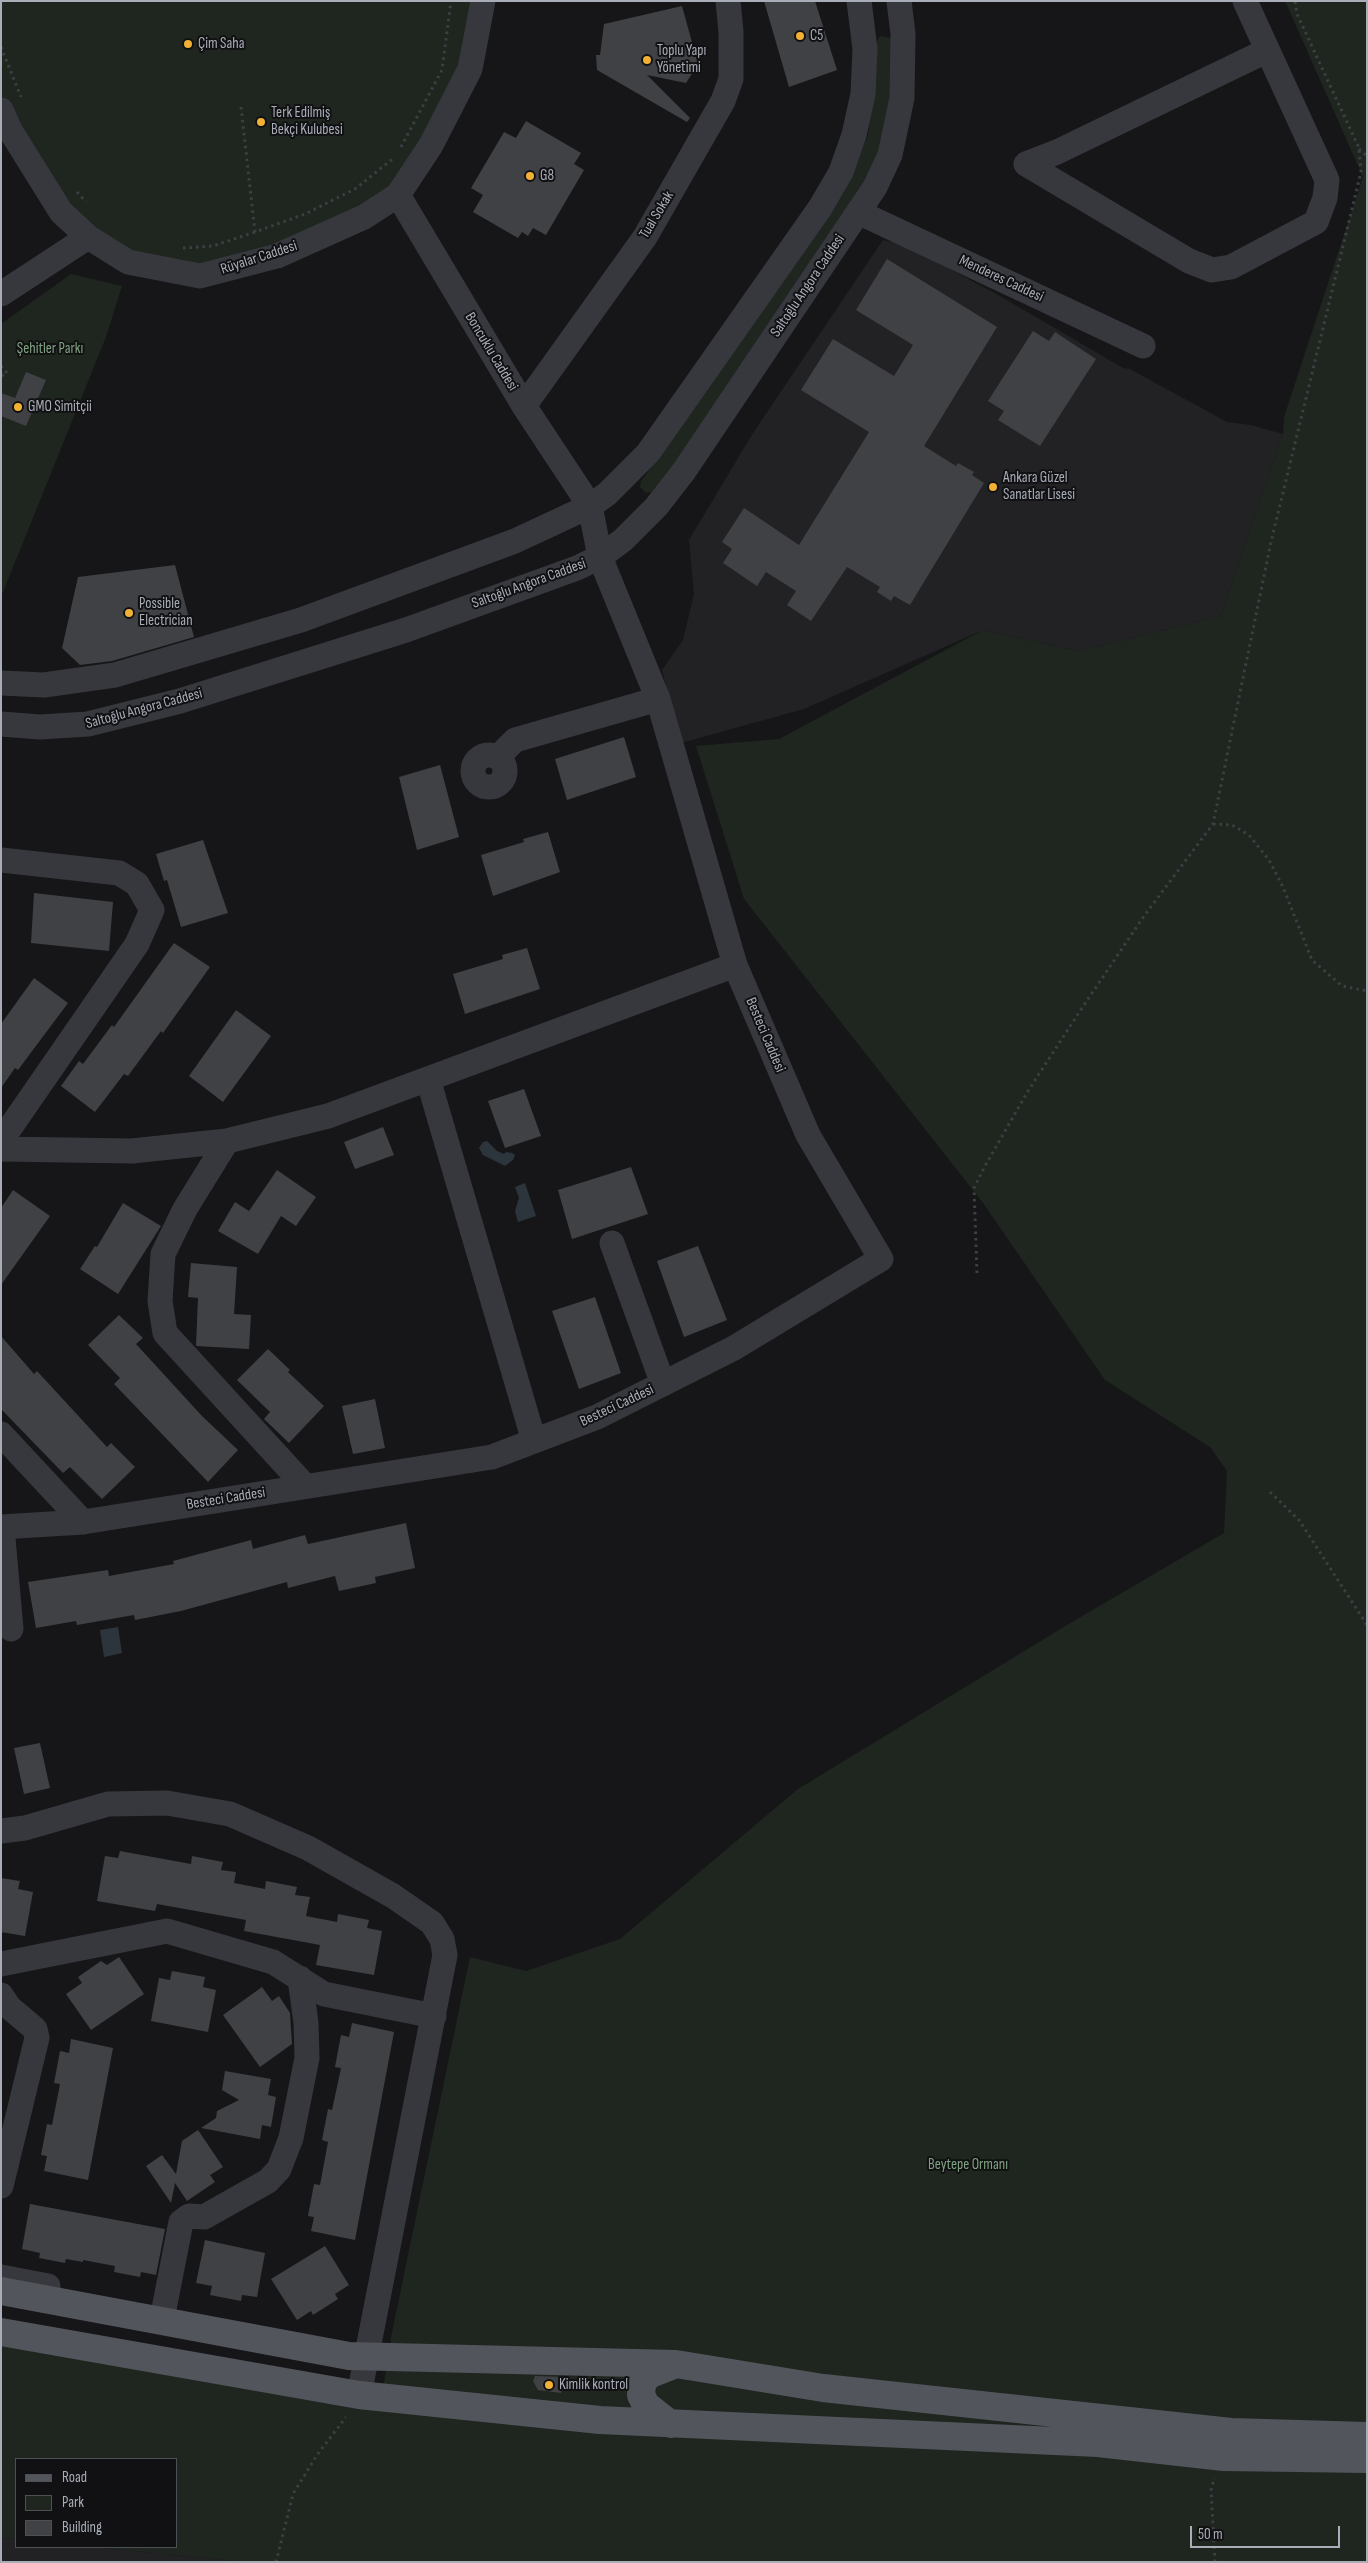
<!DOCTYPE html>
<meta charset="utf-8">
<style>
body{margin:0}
#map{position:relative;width:1368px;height:2563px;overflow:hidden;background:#161618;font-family:"Sofia Sans Condensed",sans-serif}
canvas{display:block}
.frame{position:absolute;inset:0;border:2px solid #a8adb8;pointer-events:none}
.legend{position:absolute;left:15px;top:2458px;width:162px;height:90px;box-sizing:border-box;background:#111113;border:1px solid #4d4f55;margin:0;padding:6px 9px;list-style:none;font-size:15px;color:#a8adb8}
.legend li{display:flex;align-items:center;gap:10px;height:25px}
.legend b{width:25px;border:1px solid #4d4f55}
.scale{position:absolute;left:1190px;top:2526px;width:150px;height:22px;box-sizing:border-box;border:2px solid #a8adb8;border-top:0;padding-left:6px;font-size:15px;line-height:18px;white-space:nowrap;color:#a8adb8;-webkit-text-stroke:4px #111113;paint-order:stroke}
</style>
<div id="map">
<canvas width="1368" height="2563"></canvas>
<div class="frame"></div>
<ul class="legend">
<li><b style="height:6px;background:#53555c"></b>Road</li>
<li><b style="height:14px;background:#1e261f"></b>Park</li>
<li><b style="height:14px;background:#404145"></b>Building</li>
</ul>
<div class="scale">50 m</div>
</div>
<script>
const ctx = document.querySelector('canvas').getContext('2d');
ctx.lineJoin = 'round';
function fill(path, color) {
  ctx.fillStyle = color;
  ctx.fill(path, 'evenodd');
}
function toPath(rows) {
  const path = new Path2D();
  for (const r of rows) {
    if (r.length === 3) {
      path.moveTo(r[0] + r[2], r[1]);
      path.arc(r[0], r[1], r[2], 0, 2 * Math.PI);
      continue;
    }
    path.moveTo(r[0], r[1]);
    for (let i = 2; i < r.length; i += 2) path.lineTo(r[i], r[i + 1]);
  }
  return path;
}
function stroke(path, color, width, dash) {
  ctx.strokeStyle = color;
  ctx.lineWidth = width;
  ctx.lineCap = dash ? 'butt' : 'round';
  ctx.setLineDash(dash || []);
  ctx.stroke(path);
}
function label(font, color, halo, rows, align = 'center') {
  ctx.font = font + ' "Sofia Sans Condensed",sans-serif';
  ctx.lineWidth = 4;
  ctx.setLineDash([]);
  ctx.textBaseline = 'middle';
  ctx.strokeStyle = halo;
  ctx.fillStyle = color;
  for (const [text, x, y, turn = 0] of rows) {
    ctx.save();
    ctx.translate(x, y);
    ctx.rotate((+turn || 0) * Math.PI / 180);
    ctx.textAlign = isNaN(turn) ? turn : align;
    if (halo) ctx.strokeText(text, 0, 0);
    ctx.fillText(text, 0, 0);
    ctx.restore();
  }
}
const built = toPath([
 [883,240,903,244,1000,296,1123,368,1130,369,1227,422,1251,425,1283,434,1221,616,1079,651,983,630,804,709,681,743,662,670,683,640,694,594,689,540,753,433],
 [1,2538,16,2539,16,2547,94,2547,247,2562,1,2562]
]);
const green = toPath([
 [1,1,483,1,470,69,398,195,200,276,88,237,1,110],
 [1285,1,1367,1,1367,2562,247,2562,94,2547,176,2547,176,2459,16,2459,16,2539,1,2538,1,2341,380,2410,391,2337,470,1957,526,1971,620,1939,798,1789,1067,1625,1224,1533,1227,1471,1210,1447,1105,1380,983,1203,744,899,696,746,779,739,983,630,1079,651,1221,616,1283,434,1284,417,1363,177],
 [880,36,891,38,891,92,877,161,684,452,652,492,646,493,640,487,641,481,672,440,853,173,868,135,873,99,876,43],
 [71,274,122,286,106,337,1,597,1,324]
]);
const water = toPath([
 [487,1141,497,1151,504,1154,506,1152,512,1153,515,1155,513,1160,505,1166,483,1155,479,1148,483,1142],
 [525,1183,536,1216,518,1222,515,1211,519,1198,515,1187],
 [118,1627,122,1653,104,1657,100,1630]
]);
const building = toPath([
 [764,1,815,1,837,70,789,87],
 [682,6,698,64,686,83,647,75,690,118,687,122,597,70,596,55,600,55,604,24],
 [526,121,581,153,574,164,584,170,546,235,533,228,528,236,522,232,518,238,473,212,483,195,471,188,504,132,516,138],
 [887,259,997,327,924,446,956,466,958,463,974,472,972,475,984,483,910,605,894,596,891,601,877,592,880,587,847,567,811,621,787,605,796,591,766,572,757,586,723,563,732,549,722,542,744,508,799,545,869,432,801,390,833,339,894,376,913,345,856,310],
 [1033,331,1049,341,1055,332,1096,359,1040,446,998,420,1004,411,988,401],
 [26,372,46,380,26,426,1,416,1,393,15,398],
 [175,565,194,637,112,661,80,665,62,648,78,577],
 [624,737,636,777,567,800,555,759],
 [440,765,459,837,417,850,399,777],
 [548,832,560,872,493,896,481,855,524,842,523,839],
 [203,840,228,913,181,927,167,880,164,881,156,854],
 [34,893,113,902,109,951,31,943],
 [174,943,210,967,163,1033,161,1031,128,1076,124,1074,95,1112,61,1086,79,1061,83,1064,112,1025,114,1027],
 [527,948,540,989,465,1014,453,974,503,959,502,955],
 [34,978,68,1003,18,1070,15,1068,1,1088,1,1024],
 [236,1010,271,1036,223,1102,189,1076],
 [524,1089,541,1136,505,1148,488,1101],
 [383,1127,394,1155,355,1169,344,1142],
 [631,1167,648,1214,572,1239,558,1190],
 [277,1170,316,1197,296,1226,281,1216,258,1254,218,1231,235,1202,249,1211],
 [13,1190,50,1216,1,1285,1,1208],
 [123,1203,161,1226,118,1294,80,1269,95,1246,97,1247],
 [698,1246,727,1320,684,1337,657,1261],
 [191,1263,237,1267,234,1314,251,1315,249,1349,196,1346,198,1298,188,1297],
 [595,1297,621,1373,579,1389,552,1311],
 [119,1315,143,1338,136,1344,202,1416,238,1450,208,1482,114,1384,120,1378,88,1345],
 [1,1336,34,1374,37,1371,107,1447,111,1443,135,1467,102,1499,70,1467,63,1473,1,1409],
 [268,1349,290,1370,288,1372,324,1406,289,1443,264,1419,270,1412,237,1380],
 [375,1399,385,1448,353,1454,342,1406],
 [406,1523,415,1568,375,1577,376,1583,339,1591,335,1576,288,1588,287,1582,181,1611,135,1620,134,1615,77,1625,76,1621,36,1628,28,1582,108,1570,109,1576,174,1564,173,1561,251,1540,253,1549,305,1535,308,1544],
 [40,1743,50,1788,24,1794,14,1748],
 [120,1851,191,1864,192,1856,223,1862,221,1870,236,1872,234,1883,265,1889,266,1881,297,1887,295,1895,310,1897,306,1916,337,1922,338,1914,369,1920,367,1928,382,1931,374,1975,316,1965,320,1945,244,1931,246,1920,157,1904,155,1911,97,1901,105,1856,118,1858],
 [1,1878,20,1881,18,1889,33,1892,25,1936,1,1932],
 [119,1957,144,1994,91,2030,66,1994,82,1983,78,1977,101,1961,107,1965],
 [172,1971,205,1977,203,1987,216,1990,208,2032,151,2021,159,1978,170,1980],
 [262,1987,272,2001,279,1996,290,2013,292,2044,260,2067,223,2015],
 [352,2023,394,2032,355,2240,311,2231,314,2217,308,2216,314,2184,320,2185,328,2142,322,2140,328,2109,332,2110,341,2068,335,2067,341,2035,349,2037],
 [71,2039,113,2048,88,2180,44,2171,47,2156,41,2155,47,2124,52,2125,60,2084,54,2083,60,2051,69,2053],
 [225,2071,271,2079,268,2095,276,2097,271,2127,262,2125,260,2139,201,2128,216,2118,217,2111,239,2100,222,2090],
 [198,2130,223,2167,210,2175,215,2182,187,2201,175,2183,171,2203,146,2166,162,2155,176,2174,182,2141],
 [30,2204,165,2229,156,2275,141,2272,140,2277,114,2272,115,2266,83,2260,83,2262,66,2259,65,2263,39,2258,40,2253,22,2249],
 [205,2240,265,2253,257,2297,242,2295,241,2301,210,2295,212,2286,196,2283],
 [325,2246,349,2285,335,2294,338,2299,313,2315,311,2311,297,2320,271,2279],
 [535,2376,563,2377,561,2393,538,2390,533,2381]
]);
const path = toPath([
 [1,47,21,97],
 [241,107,255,232,305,214,355,189,395,157],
 [401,147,442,70,451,1],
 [1359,149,1367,156],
 [77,192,86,202],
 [183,248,213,246,255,232],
 [1,366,7,373,1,376],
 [1213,824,1232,825,1249,835,1269,860,1283,887,1312,960,1342,986,1367,991],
 [977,1273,974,1188,985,1166,1028,1091,1082,1008,1144,916,1213,824,1271,542,1361,172,1359,148,1297,14,1295,1],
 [1270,1492,1299,1520,1367,1625],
 [276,2562,293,2494,317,2455,346,2417],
 [1215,2562,1211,2488,1215,2478]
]);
const minor = toPath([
 [1245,1,1327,180,1325,198,1316,222,1231,267,1212,270,1189,261,1026,164,1057,152,1266,51],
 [1,110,10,130,61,212,88,237,128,262,200,276,277,256,364,217,398,195,431,145,470,69,483,1],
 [858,212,1143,346],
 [1,294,88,237],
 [524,406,645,237,723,101,731,79,731,32,728,1],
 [1,683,44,685,115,675,301,620,515,541,590,506,607,494,648,453,820,208,841,172,854,135,863,94,865,49,859,1],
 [1,724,40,727,88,724,180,701,406,630,577,568,600,557,623,540,656,507,684,471,875,187,890,155,902,98,903,34,899,1],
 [489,771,16],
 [498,757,515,740,658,699],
 [1,860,119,873,137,884,152,910,137,944,1,1141],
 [428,1079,534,1441],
 [227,1141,185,1209,163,1254,160,1301,165,1333,305,1486],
 [1,1149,132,1151,227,1141,328,1116,735,965,658,699,600,557,590,506,524,406,398,195],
 [612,1243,663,1384],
 [1,1434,83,1522],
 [1,1527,83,1522,492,1457,597,1417,734,1348,881,1259,808,1135,735,965],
 [2,1527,11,1629],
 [1,1831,25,1828,108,1804,167,1803,230,1814,308,1848,393,1896,432,1923,442,1939,445,1955,359,2395],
 [1,1964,167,1931,273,1962,324,1994,434,2016],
 [1,1995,9,2007,35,2029,37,2038,1,2186],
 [1,2277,48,2286],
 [164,2309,181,2222,189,2216,204,2217,268,2181,279,2169,291,2138,307,2058,306,2023,300,1978]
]);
const major = toPath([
 [1,2291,349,2356,676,2364,823,2388,1231,2432,1367,2436],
 [1,2332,359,2395,600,2420,1098,2443,1224,2457,1367,2459],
 [670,2424,646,2405,641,2395,642,2384,648,2375,674,2365]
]);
const markers = [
 [800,36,5,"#f2b134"],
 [188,44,5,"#f2b134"],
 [647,60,5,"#f2b134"],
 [261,122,5,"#f2b134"],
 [530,176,5,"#f2b134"],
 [18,407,5,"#f2b134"],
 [993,487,5,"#f2b134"],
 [129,613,5,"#f2b134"],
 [549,2385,5,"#f2b134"]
];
const poiNames = [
 ["C5",810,36],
 ["Çim Saha",198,44],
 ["Toplu Yapı",657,51],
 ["Yönetimi",657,68],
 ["Terk Edilmiş",271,113],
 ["Bekçi Kulubesi",271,130],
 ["G8",540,176],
 ["GMO Simitçii",28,407],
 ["Ankara Güzel",1003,478],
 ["Sanatlar Lisesi",1003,495],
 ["Possible",139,604],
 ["Electrician",139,621],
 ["Kimlik kontrol",559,2385]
];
const streetNames = [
 ["Tual Sokak",657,215,-59],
 ["Rüyalar Caddesi",259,258,-18],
 ["Menderes Caddesi",1001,279,25],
 ["Saltoğlu Angora Caddesi",808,286,-56],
 ["Boncuklu Caddesi",491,352,59],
 ["Saltoğlu Angora Caddesi",529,584,-20],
 ["Saltoğlu Angora Caddesi",144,709,-15],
 ["Besteci Caddesi",765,1035,67],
 ["Besteci Caddesi",617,1406,-25],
 ["Besteci Caddesi",226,1499,-9]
];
const parkNames = [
 ["Şehitler Parkı",50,349],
 ["Beytepe Ormanı",968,2165]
];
fill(built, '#222225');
fill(green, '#1e261f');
fill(water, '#2c353c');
fill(building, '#404145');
stroke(path, '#3d3f44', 3, [2.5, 4]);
stroke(minor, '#37383d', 25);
stroke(major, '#53555c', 28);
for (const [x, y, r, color] of markers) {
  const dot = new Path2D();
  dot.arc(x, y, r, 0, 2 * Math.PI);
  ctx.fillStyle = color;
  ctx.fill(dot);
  stroke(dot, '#111113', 2);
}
label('15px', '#a8adb8', '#111113', poiNames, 'left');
label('15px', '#a8adb8', '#111113', streetNames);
label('15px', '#7fa381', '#111113', parkNames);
</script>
